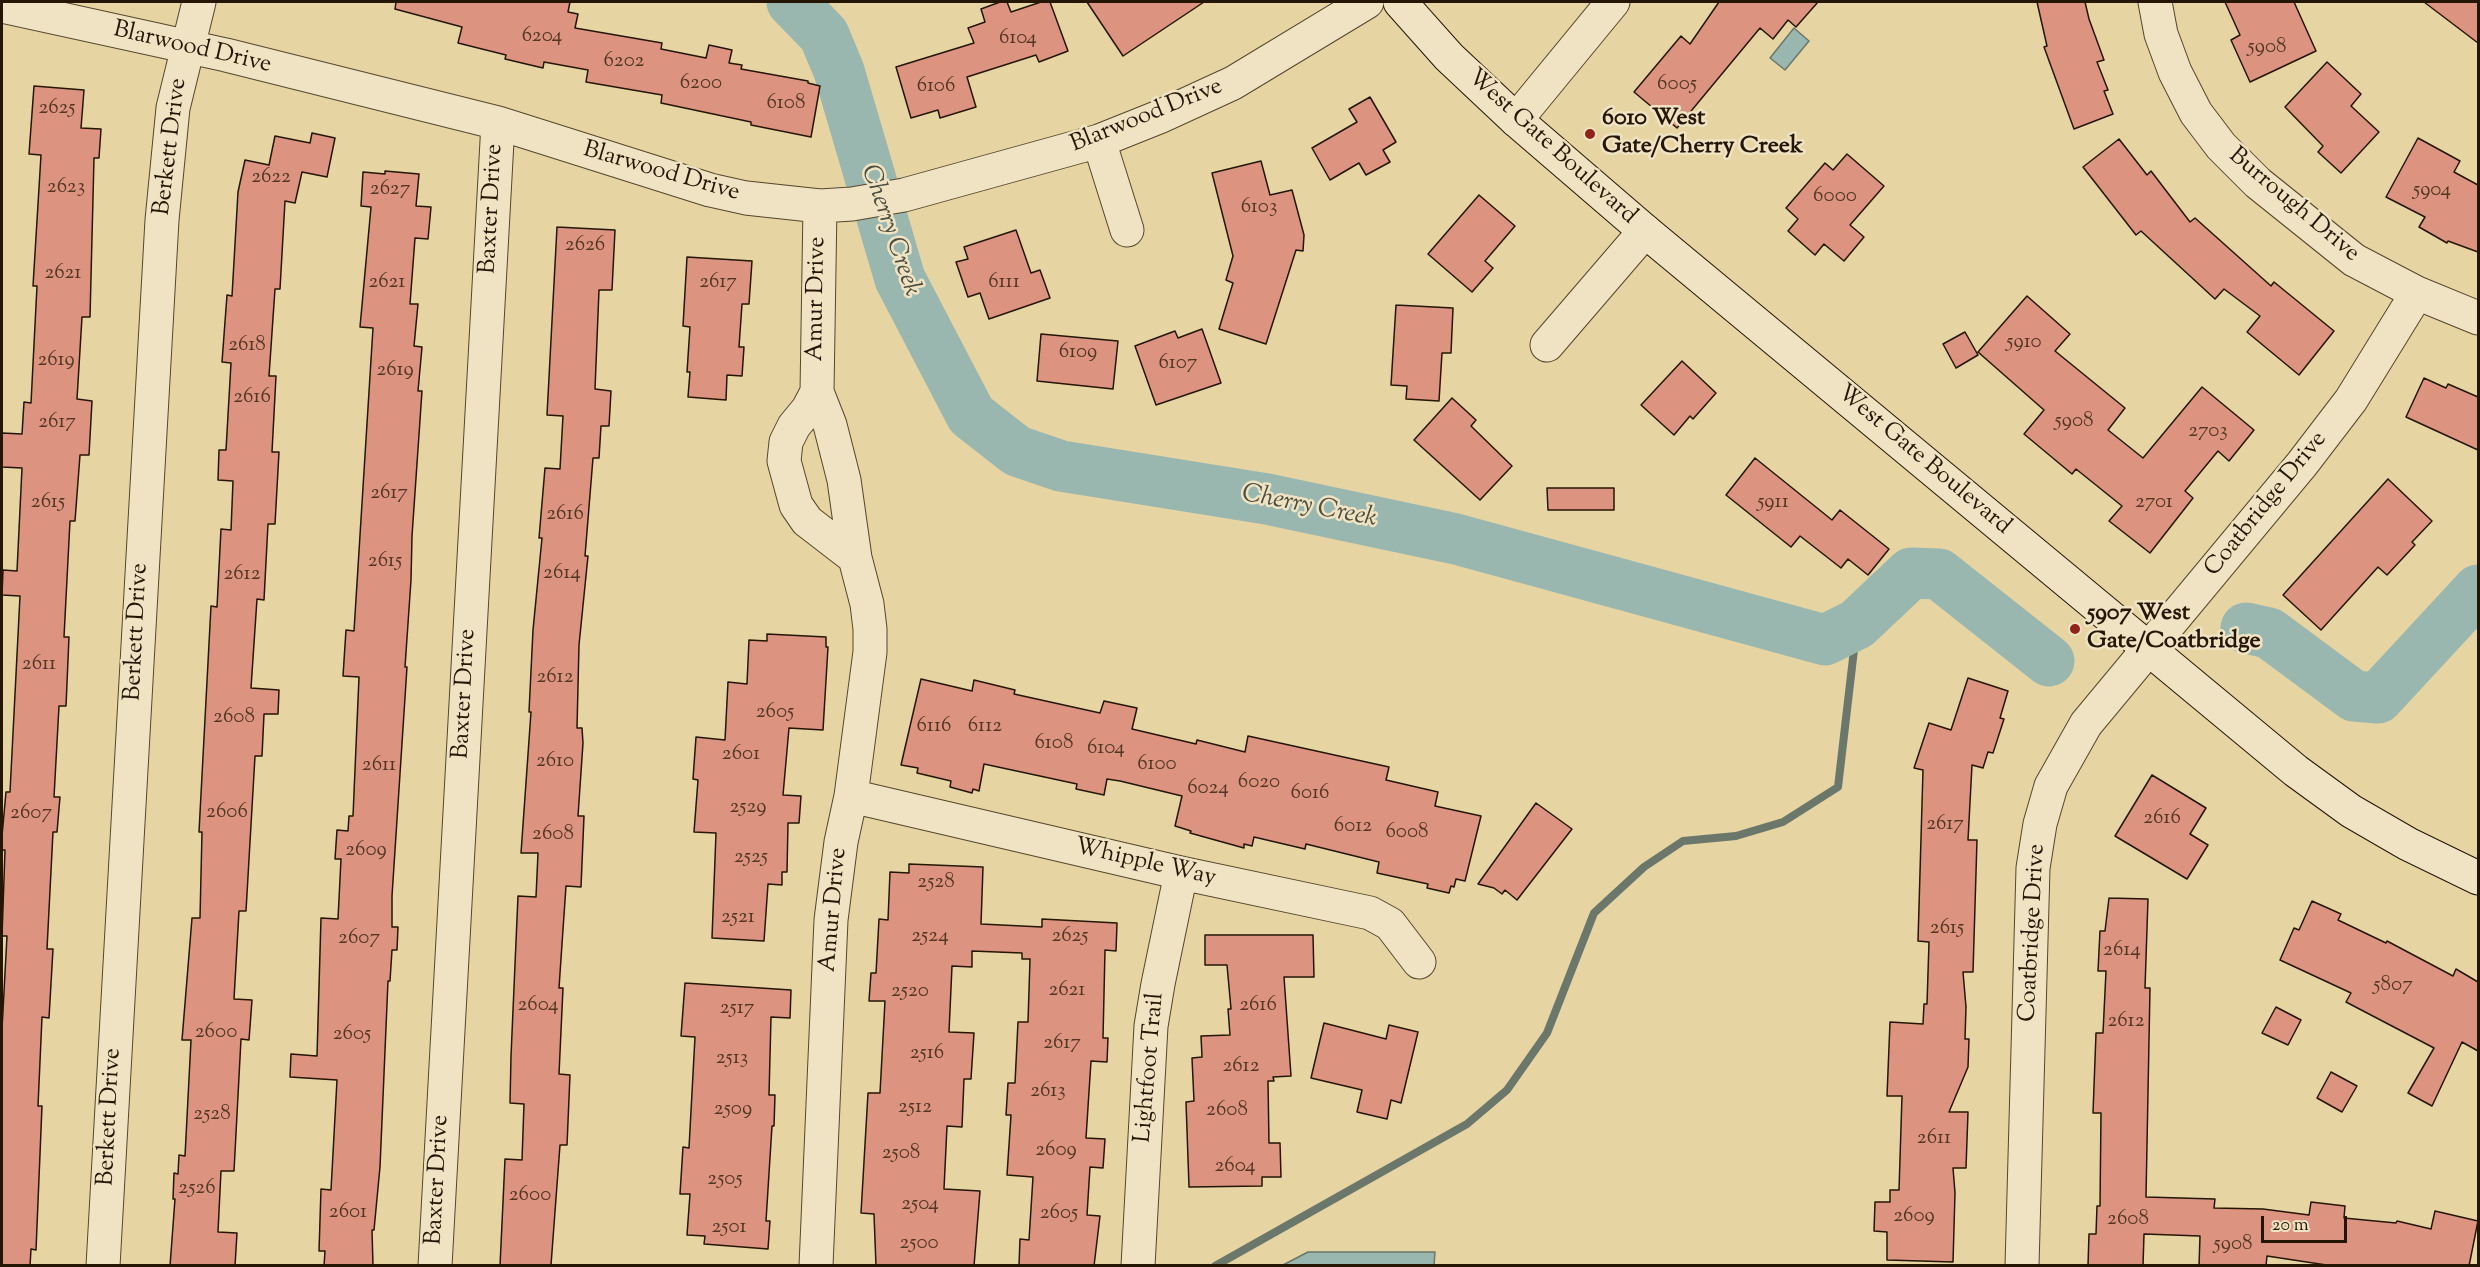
<!DOCTYPE html>
<style>
body{margin:0}
#map{position:relative;width:2480px;height:1267px;overflow:hidden;background:#e7d4a3;font-family:"Sorts Mill Goudy",serif}
canvas{display:block}
.frame{position:absolute;inset:0;border:3px solid #241603;pointer-events:none}
.scale{position:absolute;left:2261px;top:1216px;width:86px;height:27px;box-sizing:border-box;border:3px solid #241603;border-top:0;padding-left:8px;font-size:18px;line-height:21px;white-space:nowrap;color:#241603;-webkit-text-stroke:4px #efe3c3;paint-order:stroke}
</style>
<div id="map">
<canvas width="2480" height="1267"></canvas>
<div class="frame"></div>
<div class="scale">20 m</div>
</div>
<script>
const ctx = document.querySelector('canvas').getContext('2d');
ctx.lineJoin = 'round';
function fill(path, color) {
  ctx.fillStyle = color;
  ctx.fill(path, 'evenodd');
}
function toPath(rows) {
  const path = new Path2D();
  for (const r of rows) {
    path.moveTo(r[0], r[1]);
    for (let i = 2; i < r.length; i += 2) path.lineTo(r[i], r[i + 1]);
  }
  return path;
}
function stroke(path, color, width, dash) {
  ctx.strokeStyle = color;
  ctx.lineWidth = width;
  ctx.lineCap = dash ? 'butt' : 'round';
  ctx.setLineDash(dash || []);
  ctx.stroke(path);
}
function label(font, color, halo, rows, align = 'center') {
  ctx.font = font + ' "Sorts Mill Goudy",serif';
  ctx.lineWidth = 5;
  ctx.setLineDash([]);
  ctx.textBaseline = 'middle';
  ctx.strokeStyle = halo;
  ctx.fillStyle = color;
  for (const [text, x, y, turn = 0] of rows) {
    ctx.save();
    ctx.translate(x, y);
    ctx.rotate((+turn || 0) * Math.PI / 180);
    ctx.textAlign = isNaN(turn) ? turn : align;
    if (halo) ctx.strokeText(text, 0, 0);
    ctx.fillText(text, 0, 0);
    ctx.restore();
  }
}
const water = toPath([
 [1794,28,1809,41,1785,70,1770,58,1794,28],
 [1308,1252,1435,1252,1434,1265,1283,1265,1308,1252]
]);
const stream = toPath([
 [1215,1266,1467,1124,1507,1090,1547,1033,1594,913,1644,867,1683,841,1736,836,1783,822,1838,787,1857,624]
]);
const river = toPath([
 [792,2,824,35,839,71,900,279,971,415,1017,451,1061,466,1267,499,1456,539,1825,640,1857,624,1911,573,1939,574,2049,661],
 [2246,628,2269,633,2354,696,2378,698,2478,590]
]);
const building = toPath([
 [396,2,570,2,568,12,578,14,575,28,662,43,661,49,706,58,709,45,732,50,729,63,742,65,741,69,808,81,808,83,820,86,811,137,751,125,751,122,661,103,662,95,586,82,588,70,544,62,543,68,505,59,506,55,458,43,462,27,395,9,396,2],
 [1000,2,1007,2,1011,12,1041,2,1050,2,1068,51,1039,62,1036,55,967,77,976,107,940,118,938,110,911,118,896,67,974,43,968,28,985,22,981,9,1000,2],
 [1087,2,1204,2,1123,56,1087,2],
 [1719,2,1818,2,1796,27,1788,20,1773,39,1760,28,1677,128,1634,92,1681,36,1690,44,1719,2],
 [2037,2,2085,2,2089,19,2104,60,2097,62,2108,90,2104,91,2113,114,2074,129,2044,47,2047,46,2037,2],
 [2225,2,2294,2,2316,51,2250,82,2231,40,2240,35,2225,2],
 [2424,2,2478,2,2478,43,2424,2],
 [2327,62,2361,94,2351,106,2379,132,2341,173,2318,152,2323,146,2285,107,2327,62],
 [34,86,84,90,81,128,101,129,99,158,94,158,90,317,82,317,77,399,92,401,89,455,80,455,75,521,70,521,64,637,69,637,66,706,59,706,54,797,60,797,57,832,53,832,47,949,53,949,49,1018,42,1017,38,1106,42,1106,36,1250,31,1249,30,1266,2,1266,2,1029,7,936,2,936,5,850,2,850,2,836,6,792,10,792,20,596,2,595,3,570,17,571,22,468,2,467,2,433,22,434,24,402,31,403,37,286,33,286,41,155,29,154,34,86],
 [1370,97,1396,142,1383,150,1390,162,1366,175,1359,163,1330,180,1312,148,1357,122,1349,109,1370,97],
 [312,133,335,138,327,177,302,172,295,203,285,201,280,289,275,289,269,376,276,376,272,452,279,452,275,524,268,524,264,600,257,599,251,688,279,690,278,714,264,714,262,756,255,756,246,911,239,911,234,999,252,1000,249,1040,241,1039,234,1171,221,1171,218,1232,237,1233,235,1266,170,1266,175,1199,173,1199,174,1173,178,1174,179,1155,185,1156,191,1040,182,1040,192,918,200,918,202,832,199,832,211,606,217,607,221,529,231,530,233,481,218,480,219,450,226,450,231,363,222,362,227,295,232,296,238,192,245,160,269,165,275,136,310,143,312,133],
 [2418,138,2460,161,2454,172,2478,185,2478,252,2448,241,2447,243,2419,227,2425,217,2386,197,2418,138],
 [2119,139,2147,175,2151,171,2190,222,2195,218,2271,286,2274,282,2334,331,2299,375,2247,332,2260,316,2224,289,2215,299,2141,231,2136,235,2083,167,2119,139],
 [1847,154,1884,186,1850,225,1864,237,1844,261,1824,244,1815,255,1788,231,1798,219,1786,208,1825,163,1833,170,1847,154],
 [1261,161,1270,195,1292,190,1304,235,1303,251,1296,250,1266,344,1219,329,1233,283,1226,280,1233,256,1212,173,1261,161],
 [385,171,419,174,416,206,431,207,428,239,415,238,410,304,418,304,414,346,422,347,418,391,422,391,412,536,411,580,405,667,407,667,392,896,392,927,398,927,397,950,392,950,390,981,388,981,380,1167,374,1230,372,1230,373,1266,324,1266,325,1251,319,1251,321,1189,331,1190,337,1080,290,1077,291,1054,317,1056,321,918,338,919,341,859,335,859,337,830,348,831,349,816,353,816,359,677,343,676,346,630,354,631,373,328,360,327,371,207,361,206,363,172,385,174,385,171],
 [1479,195,1515,226,1485,261,1493,268,1472,292,1428,254,1479,195],
 [557,227,615,230,612,290,599,290,595,389,611,391,609,426,601,426,599,458,593,458,585,556,588,556,579,645,577,728,582,728,583,743,578,816,584,816,581,887,566,886,562,944,559,988,563,988,559,1074,570,1075,567,1145,560,1145,551,1265,500,1266,505,1159,522,1160,524,1104,510,1103,511,1056,518,896,536,897,538,853,521,853,531,712,529,712,533,630,542,538,539,538,545,468,560,469,563,416,547,415,557,227],
 [1016,230,1031,273,1040,270,1050,298,989,319,980,293,968,297,956,262,968,259,964,247,1016,230],
 [687,257,752,261,749,304,742,304,739,347,744,347,742,376,727,375,726,400,688,397,690,372,687,372,690,327,683,326,687,257],
 [2027,296,2070,334,2055,351,2125,408,2108,430,2143,458,2202,387,2254,430,2229,461,2218,451,2185,491,2193,498,2150,553,2109,521,2122,506,2076,469,2072,474,2024,434,2044,410,1978,352,2027,296],
 [1396,305,1453,308,1451,353,1442,353,1439,401,1406,399,1407,386,1391,385,1396,305],
 [1202,329,1221,383,1156,405,1135,346,1175,331,1178,338,1202,329],
 [1965,332,1978,355,1956,368,1943,344,1965,332],
 [1041,334,1118,341,1113,389,1037,381,1041,334],
 [1682,361,1716,393,1693,419,1690,416,1674,435,1641,405,1682,361],
 [2424,378,2446,388,2448,384,2478,397,2478,450,2406,417,2424,378],
 [1452,398,1476,420,1471,426,1512,466,1480,500,1414,440,1452,398],
 [1755,458,1832,520,1840,510,1889,549,1868,575,1848,559,1841,568,1800,536,1791,547,1726,495,1755,458],
 [2388,479,2432,521,2412,542,2415,545,2387,575,2378,567,2321,630,2283,595,2388,479],
 [1547,488,1614,488,1614,510,1548,510,1547,488],
 [767,634,826,637,826,647,828,647,823,730,789,728,783,795,801,796,799,823,788,823,787,872,782,872,782,885,768,884,764,941,712,938,716,833,694,832,698,780,693,779,696,737,725,740,728,682,747,684,749,640,767,641,767,634],
 [1968,678,2008,691,2000,718,2004,719,1993,753,1988,752,1983,768,1972,765,1968,840,1977,840,1973,972,1963,972,1966,1007,1965,1039,1969,1039,1968,1067,1949,1112,1968,1112,1966,1168,1953,1168,1955,1193,1953,1262,1887,1260,1887,1232,1874,1231,1875,1202,1890,1202,1890,1190,1899,1190,1902,1096,1887,1096,1890,1022,1923,1024,1924,1004,1927,1004,1929,942,1918,941,1923,770,1914,768,1929,723,1951,730,1968,678],
 [921,679,972,691,974,680,1015,690,1014,694,1100,713,1104,701,1137,708,1132,729,1196,744,1197,740,1245,752,1248,736,1389,767,1386,780,1438,792,1435,806,1481,816,1465,881,1456,879,1454,887,1451,886,1449,893,1427,888,1428,884,1377,873,1379,862,1306,844,1305,849,1254,837,1252,846,1244,844,1244,848,1190,833,1191,831,1175,826,1182,796,1120,781,1107,779,1104,795,1076,789,1077,784,984,764,979,791,973,789,972,793,950,787,951,781,917,773,918,768,901,765,921,679],
 [2152,775,2206,808,2190,834,2208,845,2187,879,2115,836,2152,775],
 [1536,803,1572,829,1517,900,1505,890,1502,894,1494,888,1478,884,1536,803],
 [909,864,983,867,981,924,1042,927,1042,919,1117,923,1116,951,1105,950,1103,1038,1108,1038,1107,1062,1091,1061,1086,1138,1105,1139,1103,1168,1090,1167,1087,1215,1100,1216,1094,1266,1019,1266,1020,1239,1029,1240,1033,1177,1007,1175,1011,1115,1006,1115,1008,1083,1015,1083,1018,1022,1028,1022,1030,959,1022,959,1022,953,972,951,972,967,952,966,949,1032,974,1033,971,1079,964,1079,962,1127,947,1126,944,1189,980,1191,974,1266,876,1266,874,1214,861,1213,868,1093,880,1093,885,1001,869,1001,871,973,876,973,879,919,888,920,890,872,909,873,909,864],
 [2109,898,2148,899,2145,988,2150,988,2146,1197,2215,1199,2214,1208,2263,1209,2309,1215,2311,1202,2345,1206,2344,1218,2396,1223,2397,1221,2431,1229,2435,1211,2478,1221,2469,1266,2333,1266,2267,1256,2266,1266,2199,1266,2200,1236,2144,1234,2143,1266,2088,1266,2089,1234,2096,1234,2097,1206,2100,1206,2101,1113,2093,1113,2096,1033,2103,1033,2106,971,2098,971,2100,931,2105,931,2109,898],
 [2312,901,2341,914,2338,920,2386,943,2387,941,2453,976,2456,969,2478,982,2478,1051,2462,1042,2432,1106,2408,1093,2434,1048,2346,1002,2351,993,2280,960,2294,928,2299,930,2312,901],
 [1205,935,1313,935,1314,977,1284,977,1291,1076,1273,1077,1274,1081,1268,1081,1269,1143,1280,1143,1281,1177,1262,1177,1262,1186,1189,1187,1186,1102,1194,1101,1192,1058,1202,1057,1201,1036,1230,1035,1228,1009,1231,1009,1227,965,1205,965,1205,935],
 [685,983,791,990,790,1018,771,1017,769,1095,775,1095,774,1126,772,1126,766,1221,770,1221,768,1249,704,1244,705,1236,687,1235,690,1194,680,1194,683,1147,689,1148,695,1037,681,1036,685,983],
 [2276,1007,2301,1020,2288,1045,2262,1033,2276,1007],
 [1324,1023,1386,1039,1389,1025,1418,1032,1401,1103,1391,1100,1387,1119,1357,1112,1362,1090,1311,1078,1324,1023],
 [2331,1072,2357,1086,2342,1112,2317,1098,2331,1072]
]);
const street = toPath([
 [2155,2,2161,34,2175,72,2196,113,2221,146,2258,183,2354,260,2417,293,2478,318],
 [2,6,226,55,498,123,710,190,746,198,820,206,852,204,904,195,1099,141,1159,117,1233,83,1367,2],
 [1516,120,1613,2],
 [1099,141,1127,230],
 [1547,345,1645,231],
 [817,392,808,409,794,426,786,442,784,461,796,505,807,521,855,558],
 [851,796,1181,873,1370,913,1390,924,1419,962],
 [103,1266,162,220,173,108,199,2],
 [435,1266,498,123],
 [816,1266,831,920,841,842,851,796,870,652,870,629,867,604,855,558,844,480,830,425,817,392,820,206],
 [1138,1266,1151,1026,1158,984,1181,873],
 [2022,1266,2033,868,2040,824,2051,786,2086,724,2302,464,2351,400,2417,293]
]);
const secondary = toPath([
 [1400,2,1449,57,1516,120,1645,231,2296,771,2351,811,2408,844,2478,878]
]);
const markers = [
 [1590,134,6,"#8f2418"],
 [2075,629,6,"#8f2418"]
];
const numberNames = [
 ["6204",542,37],
 ["6104",1018,39],
 ["5908",2267,48],
 ["6202",624,62],
 ["6200",701,84],
 ["6005",1677,85],
 ["6106",936,87],
 ["6108",786,104],
 ["2625",57,109],
 ["2622",271,178],
 ["2623",66,188],
 ["2627",390,190],
 ["5904",2432,191],
 ["6000",1835,197],
 ["6103",1259,208],
 ["2626",585,246],
 ["2621",63,274],
 ["2621",387,283],
 ["2617",718,283],
 ["6111",1004,283],
 ["5910",2024,343],
 ["2618",247,346],
 ["6109",1078,353],
 ["2619",56,361],
 ["6107",1178,364],
 ["2619",395,371],
 ["2616",252,398],
 ["5908",2074,422],
 ["2617",57,423],
 ["2703",2208,432],
 ["2617",389,494],
 ["2615",48,503],
 ["5911",1773,503],
 ["2701",2154,503],
 ["2616",565,515],
 ["2615",385,562],
 ["2614",562,574],
 ["2612",242,575],
 ["2611",39,665],
 ["2612",555,678],
 ["2605",775,713],
 ["2608",234,718],
 ["6116",934,727],
 ["6112",985,727],
 ["6108",1054,744],
 ["6104",1106,749],
 ["2601",741,755],
 ["2610",555,762],
 ["6100",1157,765],
 ["2611",379,766],
 ["6020",1259,783],
 ["6024",1208,789],
 ["6016",1310,794],
 ["2529",748,808],
 ["2606",227,813],
 ["2607",31,814],
 ["2616",2162,819],
 ["2617",1945,825],
 ["6012",1353,827],
 ["6008",1407,833],
 ["2608",553,835],
 ["2609",366,851],
 ["2525",751,858],
 ["2528",936,883],
 ["2521",738,918],
 ["2615",1947,929],
 ["2524",930,937],
 ["2625",1070,937],
 ["2607",359,939],
 ["2614",2122,951],
 ["5807",2393,986],
 ["2621",1067,991],
 ["2520",910,992],
 ["2604",538,1006],
 ["2616",1258,1006],
 ["2517",737,1009],
 ["2612",2126,1022],
 ["2600",216,1033],
 ["2605",352,1035],
 ["2617",1062,1044],
 ["2516",927,1054],
 ["2513",732,1059],
 ["2612",1241,1067],
 ["2613",1048,1092],
 ["2512",915,1108],
 ["2509",733,1110],
 ["2608",1227,1111],
 ["2528",212,1115],
 ["2611",1934,1139],
 ["2609",1056,1151],
 ["2508",901,1154],
 ["2604",1235,1167],
 ["2505",725,1180],
 ["2526",197,1189],
 ["2600",530,1196],
 ["2504",920,1205],
 ["2601",348,1213],
 ["2605",1059,1214],
 ["2609",1914,1217],
 ["2608",2128,1220],
 ["2501",729,1228],
 ["2500",919,1244],
 ["5908",2233,1245]
];
const streetNames = [
 ["Blarwood Drive",192,49,13],
 ["Blarwood Drive",1147,117,-22],
 ["Berkett Drive",172,147,-83],
 ["West Gate Boulevard",1551,148,42],
 ["Blarwood Drive",661,173,16],
 ["Burrough Drive",2293,206,40],
 ["Baxter Drive",493,209,-87],
 ["Amur Drive",818,299,-89],
 ["West Gate Boulevard",1923,461,40],
 ["Coatbridge Drive",2267,505,-51],
 ["Berkett Drive",138,632,-87],
 ["Baxter Drive",466,694,-87],
 ["Whipple Way",1145,864,13],
 ["Amur Drive",835,910,-85],
 ["Coatbridge Drive",2034,933,-87],
 ["Lightfoot Trail",1151,1068,-85],
 ["Berkett Drive",111,1117,-87],
 ["Baxter Drive",439,1180,-87]
];
const poiNames = [
 ["6010 West",1602,120],
 ["Gate/Cherry Creek",1602,148],
 ["5907 West",2087,615],
 ["Gate/Coatbridge",2087,643]
];
const waterNames = [
 ["Cherry Creek",889,231,71],
 ["Cherry Creek",1309,508,11]
];
fill(water, '#99b7af');
stroke(water, '#6a776a', 1.5);
stroke(stream, '#6a776a', 8);
stroke(river, '#99b7af', 51);
fill(building, '#dc9480');
stroke(building, '#241603', 1.5);
stroke(street, '#55462b', 35);
stroke(secondary, '#241603', 35);
stroke(street, '#efe3c3', 33);
stroke(secondary, '#efe3c3', 33);
for (const [x, y, r, color] of markers) {
  const dot = new Path2D();
  dot.arc(x, y, r, 0, 2 * Math.PI);
  ctx.fillStyle = color;
  ctx.fill(dot);
  stroke(dot, '#efe3c3', 2);
}
label('21px', '#523622', null, numberNames);
label('24px', '#241603', '#efe3c3', streetNames);
label('bold 24px', '#241603', '#efe3c3', poiNames, 'left');
label('italic 26px', '#4d4e3f', '#efe3c3', waterNames);
</script>
